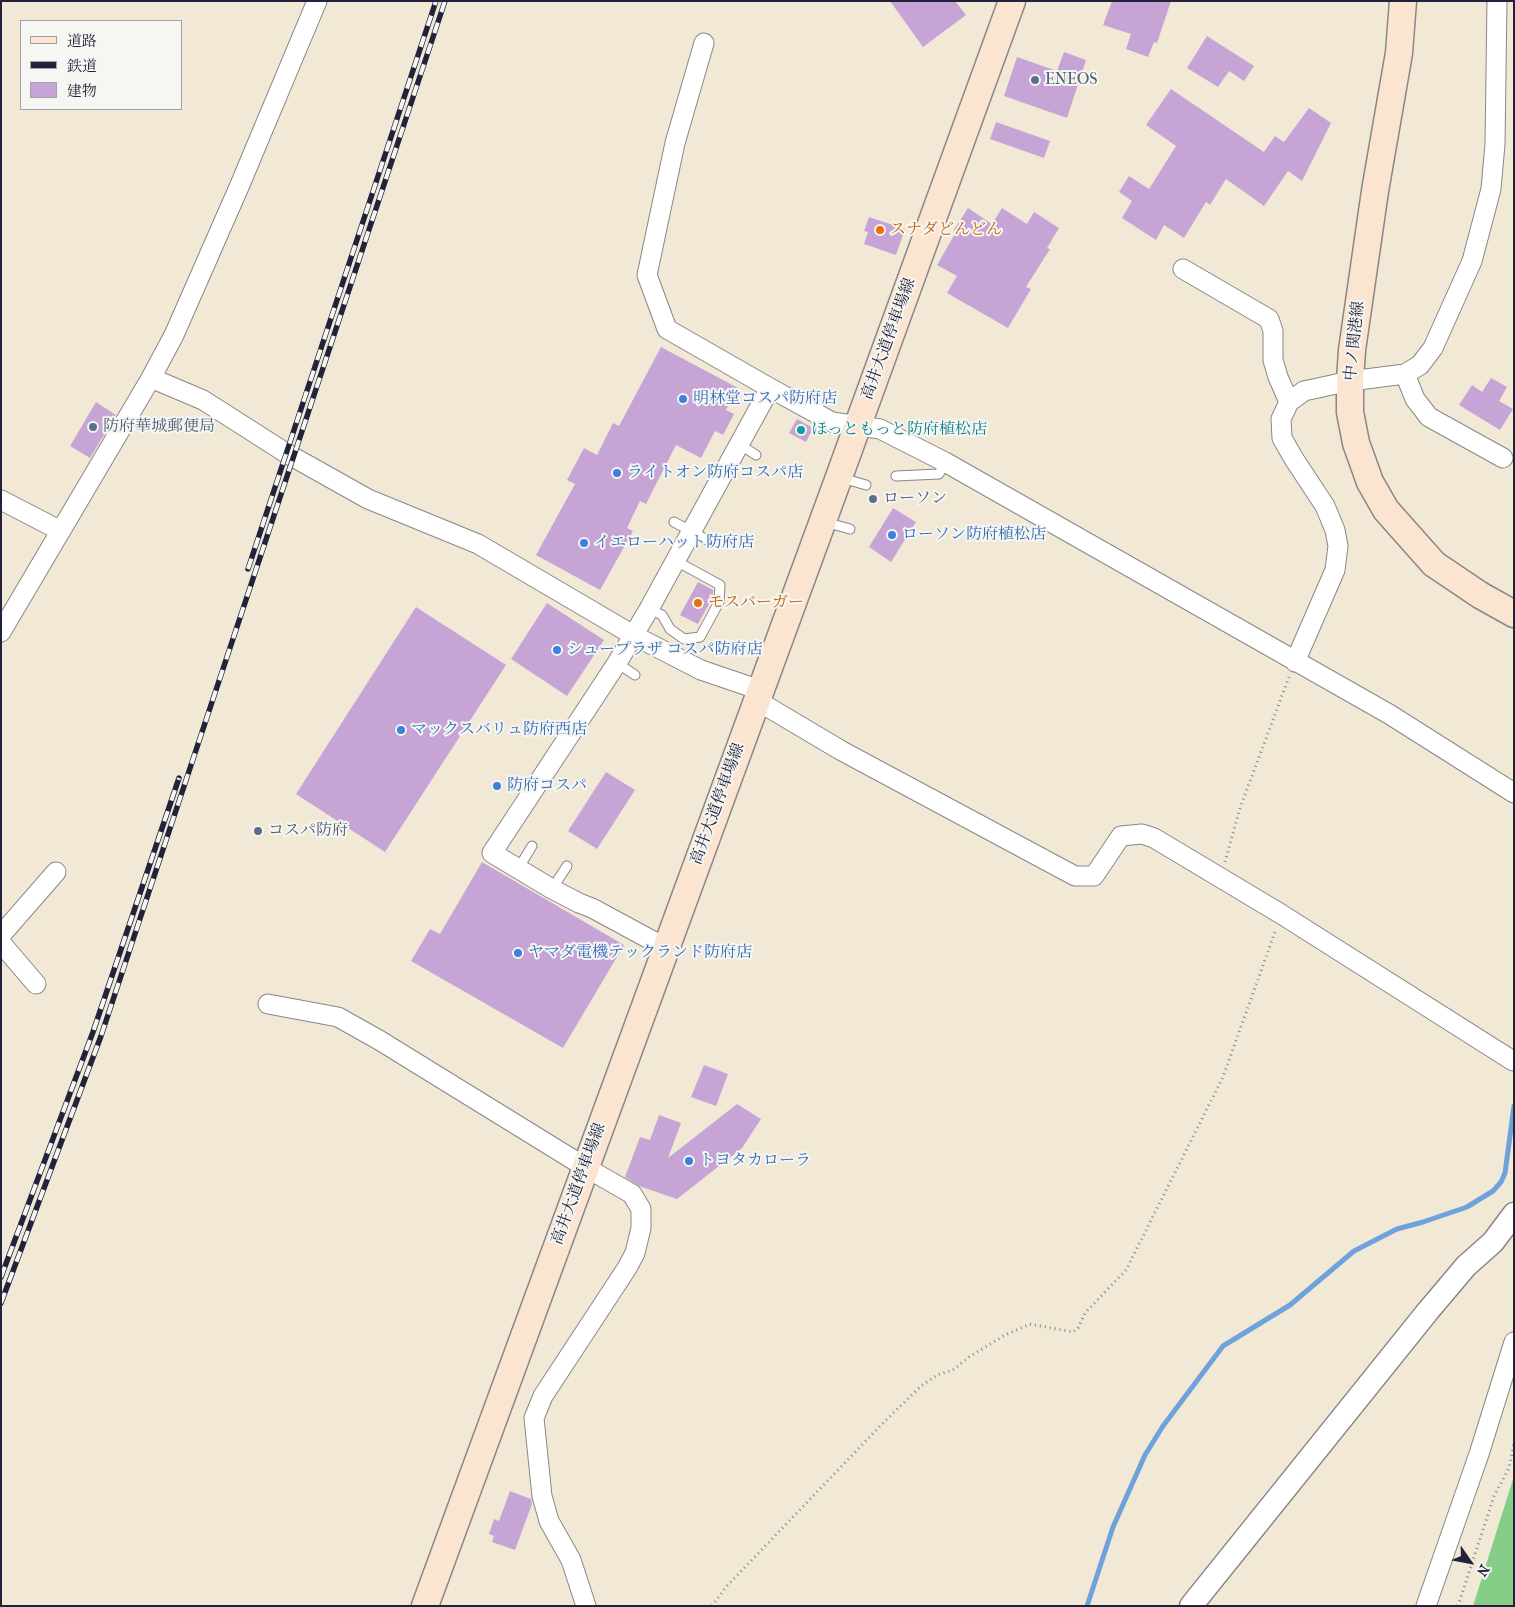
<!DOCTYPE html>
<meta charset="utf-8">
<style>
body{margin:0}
#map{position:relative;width:1515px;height:1607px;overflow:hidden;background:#f1e9d5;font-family:"IM FELL French Canon","Noto Serif JP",serif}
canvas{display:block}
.frame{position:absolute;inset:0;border:2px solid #22223b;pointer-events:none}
.legend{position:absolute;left:20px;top:20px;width:162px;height:90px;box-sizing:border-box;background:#f6f6f2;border:1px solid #a1a1a9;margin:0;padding:6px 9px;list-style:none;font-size:15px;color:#22223b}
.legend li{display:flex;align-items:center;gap:10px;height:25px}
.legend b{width:25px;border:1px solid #a1a1a9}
.north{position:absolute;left:1445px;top:1537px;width:50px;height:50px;-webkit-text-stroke:4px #f6f6f2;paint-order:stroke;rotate:123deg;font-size:14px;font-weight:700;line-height:20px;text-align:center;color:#22223b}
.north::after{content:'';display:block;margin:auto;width:18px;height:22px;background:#22223b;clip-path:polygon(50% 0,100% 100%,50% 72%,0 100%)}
</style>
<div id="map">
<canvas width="1515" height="1607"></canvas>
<div class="frame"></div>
<ul class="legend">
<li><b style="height:6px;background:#fce5d0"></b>道路</li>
<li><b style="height:6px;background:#22223b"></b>鉄道</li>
<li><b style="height:14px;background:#c6a5d6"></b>建物</li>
</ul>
<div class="north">N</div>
</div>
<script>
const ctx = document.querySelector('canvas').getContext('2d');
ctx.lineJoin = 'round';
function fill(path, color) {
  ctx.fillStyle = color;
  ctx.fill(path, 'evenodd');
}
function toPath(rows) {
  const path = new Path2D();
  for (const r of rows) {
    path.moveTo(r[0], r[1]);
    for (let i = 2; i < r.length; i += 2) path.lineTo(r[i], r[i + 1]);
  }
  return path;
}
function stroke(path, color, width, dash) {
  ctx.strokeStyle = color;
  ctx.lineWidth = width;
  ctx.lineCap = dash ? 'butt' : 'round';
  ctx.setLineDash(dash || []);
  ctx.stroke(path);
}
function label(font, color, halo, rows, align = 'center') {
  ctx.font = font + ' "IM FELL French Canon","Noto Serif JP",serif';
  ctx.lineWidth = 4;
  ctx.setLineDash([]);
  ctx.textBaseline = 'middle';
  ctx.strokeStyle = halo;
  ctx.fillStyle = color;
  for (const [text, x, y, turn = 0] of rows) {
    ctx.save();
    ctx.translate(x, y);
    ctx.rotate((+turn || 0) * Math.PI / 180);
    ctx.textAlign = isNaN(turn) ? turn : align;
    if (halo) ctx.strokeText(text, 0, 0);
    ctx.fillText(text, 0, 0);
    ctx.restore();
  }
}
const green = toPath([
 [1514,1476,1514,1606,1473,1606]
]);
const stream = toPath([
 [1087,1606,1113,1527,1145,1455,1163,1426,1223,1346,1290,1305,1354,1251,1397,1229,1423,1222,1467,1207,1493,1191,1501,1182,1505,1173,1514,1106]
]);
const building = toPath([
 [890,1,955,1,966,15,923,47],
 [1112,1,1171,1,1157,43,1154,42,1148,57,1126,49,1131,34,1103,25],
 [1207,36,1254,66,1244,81,1229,71,1218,87,1187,68],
 [1064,52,1086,60,1067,118,1004,96,1017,57,1057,71],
 [1171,89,1264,152,1275,136,1284,142,1309,108,1331,123,1302,181,1288,171,1264,206,1226,179,1210,205,1206,202,1184,238,1164,225,1156,240,1122,218,1132,201,1119,192,1129,176,1149,189,1176,146,1146,125],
 [996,122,1050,141,1044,158,990,139],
 [968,208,992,224,1002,208,1027,224,1034,212,1059,228,1047,248,1050,249,1026,287,1031,289,1008,328,947,293,957,276,937,265,956,232,954,230],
 [869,217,905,229,896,255,864,244,868,232,864,231],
 [661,347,738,388,726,410,734,414,723,435,715,431,701,458,676,445,646,504,640,501,627,528,633,531,600,590,536,555,575,484,567,480,584,448,597,455,613,423,619,426],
 [1491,378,1507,387,1499,401,1513,409,1500,430,1459,405,1472,385,1482,392],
 [96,402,116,415,90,458,70,446],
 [797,419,813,428,806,442,789,433],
 [893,508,916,522,891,562,869,547],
 [698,582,713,590,713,597,698,624,680,615],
 [547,603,604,640,567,696,511,659],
 [416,607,506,665,385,852,296,794],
 [606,772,635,790,597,849,568,831],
 [482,862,624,945,563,1048,411,961,430,929,440,934],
 [704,1065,728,1074,716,1106,691,1097],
 [737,1104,761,1119,742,1148,677,1199,639,1186,625,1177,640,1137,650,1140,659,1115,681,1123,668,1158],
 [510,1491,531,1499,532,1504,515,1550,492,1542,494,1536,489,1534,494,1519,499,1521]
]);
const path = toPath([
 [1225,862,1240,808,1289,677],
 [712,1606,726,1587,883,1423,921,1386,937,1375,953,1370,969,1357,1005,1335,1030,1324,1073,1332,1078,1328,1085,1313,1126,1270,1223,1077,1276,929],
 [1458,1606,1494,1496,1509,1468,1514,1443]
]);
const service = toPath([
 [739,444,756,455],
 [896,476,939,474,945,462],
 [842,478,866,485],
 [674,522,709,541],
 [825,522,850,529],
 [649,609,662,615,670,629,684,639,700,637,719,602,720,585,676,561],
 [617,663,635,675],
 [518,869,532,846],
 [552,889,567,866]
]);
const minor = toPath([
 [704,43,675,143,647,275,667,329,770,388,832,422,880,429,945,462,1389,714,1514,793],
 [1183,269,1269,319,1273,331,1273,360,1278,377,1289,402],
 [1405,374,1415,399,1429,417,1503,458],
 [151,378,203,400,286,453,368,499,478,544,633,635,701,670,760,690],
 [1,500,61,531],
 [1,632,151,378,174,335,239,187,317,1],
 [1295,662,1335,570,1338,546,1335,530,1325,506,1294,459,1282,438,1281,419,1289,402,1304,391,1350,381,1405,374,1420,365,1433,348,1472,261,1491,189,1495,144,1497,1],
 [756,700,842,751,1075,876,1094,876,1121,836,1142,834,1154,838,1281,914,1513,1061],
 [1,935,56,872],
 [1,943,36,984],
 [666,948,592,908,579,903,552,889,492,853,617,663,649,609,770,388],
 [268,1004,338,1017,379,1040,585,1167,632,1194,641,1209,641,1228,635,1253,627,1268,543,1396,534,1418,542,1496,549,1521,571,1560,586,1606],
 [1426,1606,1479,1454,1514,1342]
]);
const tertiary = toPath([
 [1191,1606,1428,1311,1466,1266,1493,1242,1514,1214]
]);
const secondary = toPath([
 [1403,1,1399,53,1375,191,1352,350,1350,381,1350,412,1356,443,1370,482,1386,510,1434,564,1480,595,1514,614],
 [425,1606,839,477,1012,1]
]);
const rail = toPath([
 [248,569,436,1],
 [1,1277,93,1032,179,778],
 [1,1303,101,1036,445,1]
]);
const markers = [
 [1035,80,5,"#5c6f8a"],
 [880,230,5,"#e8710a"],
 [683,399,5,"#3f7fe0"],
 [93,427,5,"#5c6f8a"],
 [801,430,5,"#0f9aa8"],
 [617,473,5,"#3f7fe0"],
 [873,499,5,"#5c6f8a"],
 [892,535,5,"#3f7fe0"],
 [584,543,5,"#3f7fe0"],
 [698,603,5,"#e8710a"],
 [557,650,5,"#3f7fe0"],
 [401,730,5,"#3f7fe0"],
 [497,786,5,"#3f7fe0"],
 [258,831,5,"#5c6f8a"],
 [518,953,5,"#3f7fe0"],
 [689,1161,5,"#3f7fe0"]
];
const serviceNames = [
 ["ENEOS",1045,80],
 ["防府華城郵便局",103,427],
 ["ローソン",883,499],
 ["コスパ防府",268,831]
];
const foodNames = [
 ["スナダどんどん",890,230],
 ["モスバーガー",708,603]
];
const streetNames = [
 ["高井大道停車場線",889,339,-70],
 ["中ノ関港線",1355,341,-84],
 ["高井大道停車場線",718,804,-70],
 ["高井大道停車場線",579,1184,-70]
];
const shopNames = [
 ["明林堂コスパ防府店",693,399],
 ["ライトオン防府コスパ店",627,473],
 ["ローソン防府植松店",902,535],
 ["イエローハット防府店",594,543],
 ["シュープラザ コスパ防府店",567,650],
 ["マックスバリュ防府西店",411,730],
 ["防府コスパ",507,786],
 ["ヤマダ電機テックランド防府店",528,953],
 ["トヨタカローラ",699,1161]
];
const cultureNames = [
 ["ほっともっと防府植松店",811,430]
];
fill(green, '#86cd88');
stroke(stream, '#6fa2da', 5);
fill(building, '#c6a5d6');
stroke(service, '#8a8688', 11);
stroke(minor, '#8a8688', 21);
stroke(tertiary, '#8a8688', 25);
stroke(secondary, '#8a8688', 29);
stroke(path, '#8a8688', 3, [1, 4]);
stroke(service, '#fff', 9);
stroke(minor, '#fff', 19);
stroke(tertiary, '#fff', 22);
stroke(secondary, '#fce5d0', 26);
stroke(rail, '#22223b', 5.5);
stroke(rail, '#f6f6f2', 4, [11]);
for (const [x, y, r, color] of markers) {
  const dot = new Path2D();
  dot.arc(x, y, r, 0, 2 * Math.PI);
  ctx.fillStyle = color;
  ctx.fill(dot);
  stroke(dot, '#f6f6f2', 2);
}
label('16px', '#4e5e75', '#f6f6f2', serviceNames, 'left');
label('16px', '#c56008', '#f6f6f2', foodNames, 'left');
label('16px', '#22223b', '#f6f6f2', streetNames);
label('16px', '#366cbe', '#f6f6f2', shopNames, 'left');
label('16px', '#0d838f', '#f6f6f2', cultureNames, 'left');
</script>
